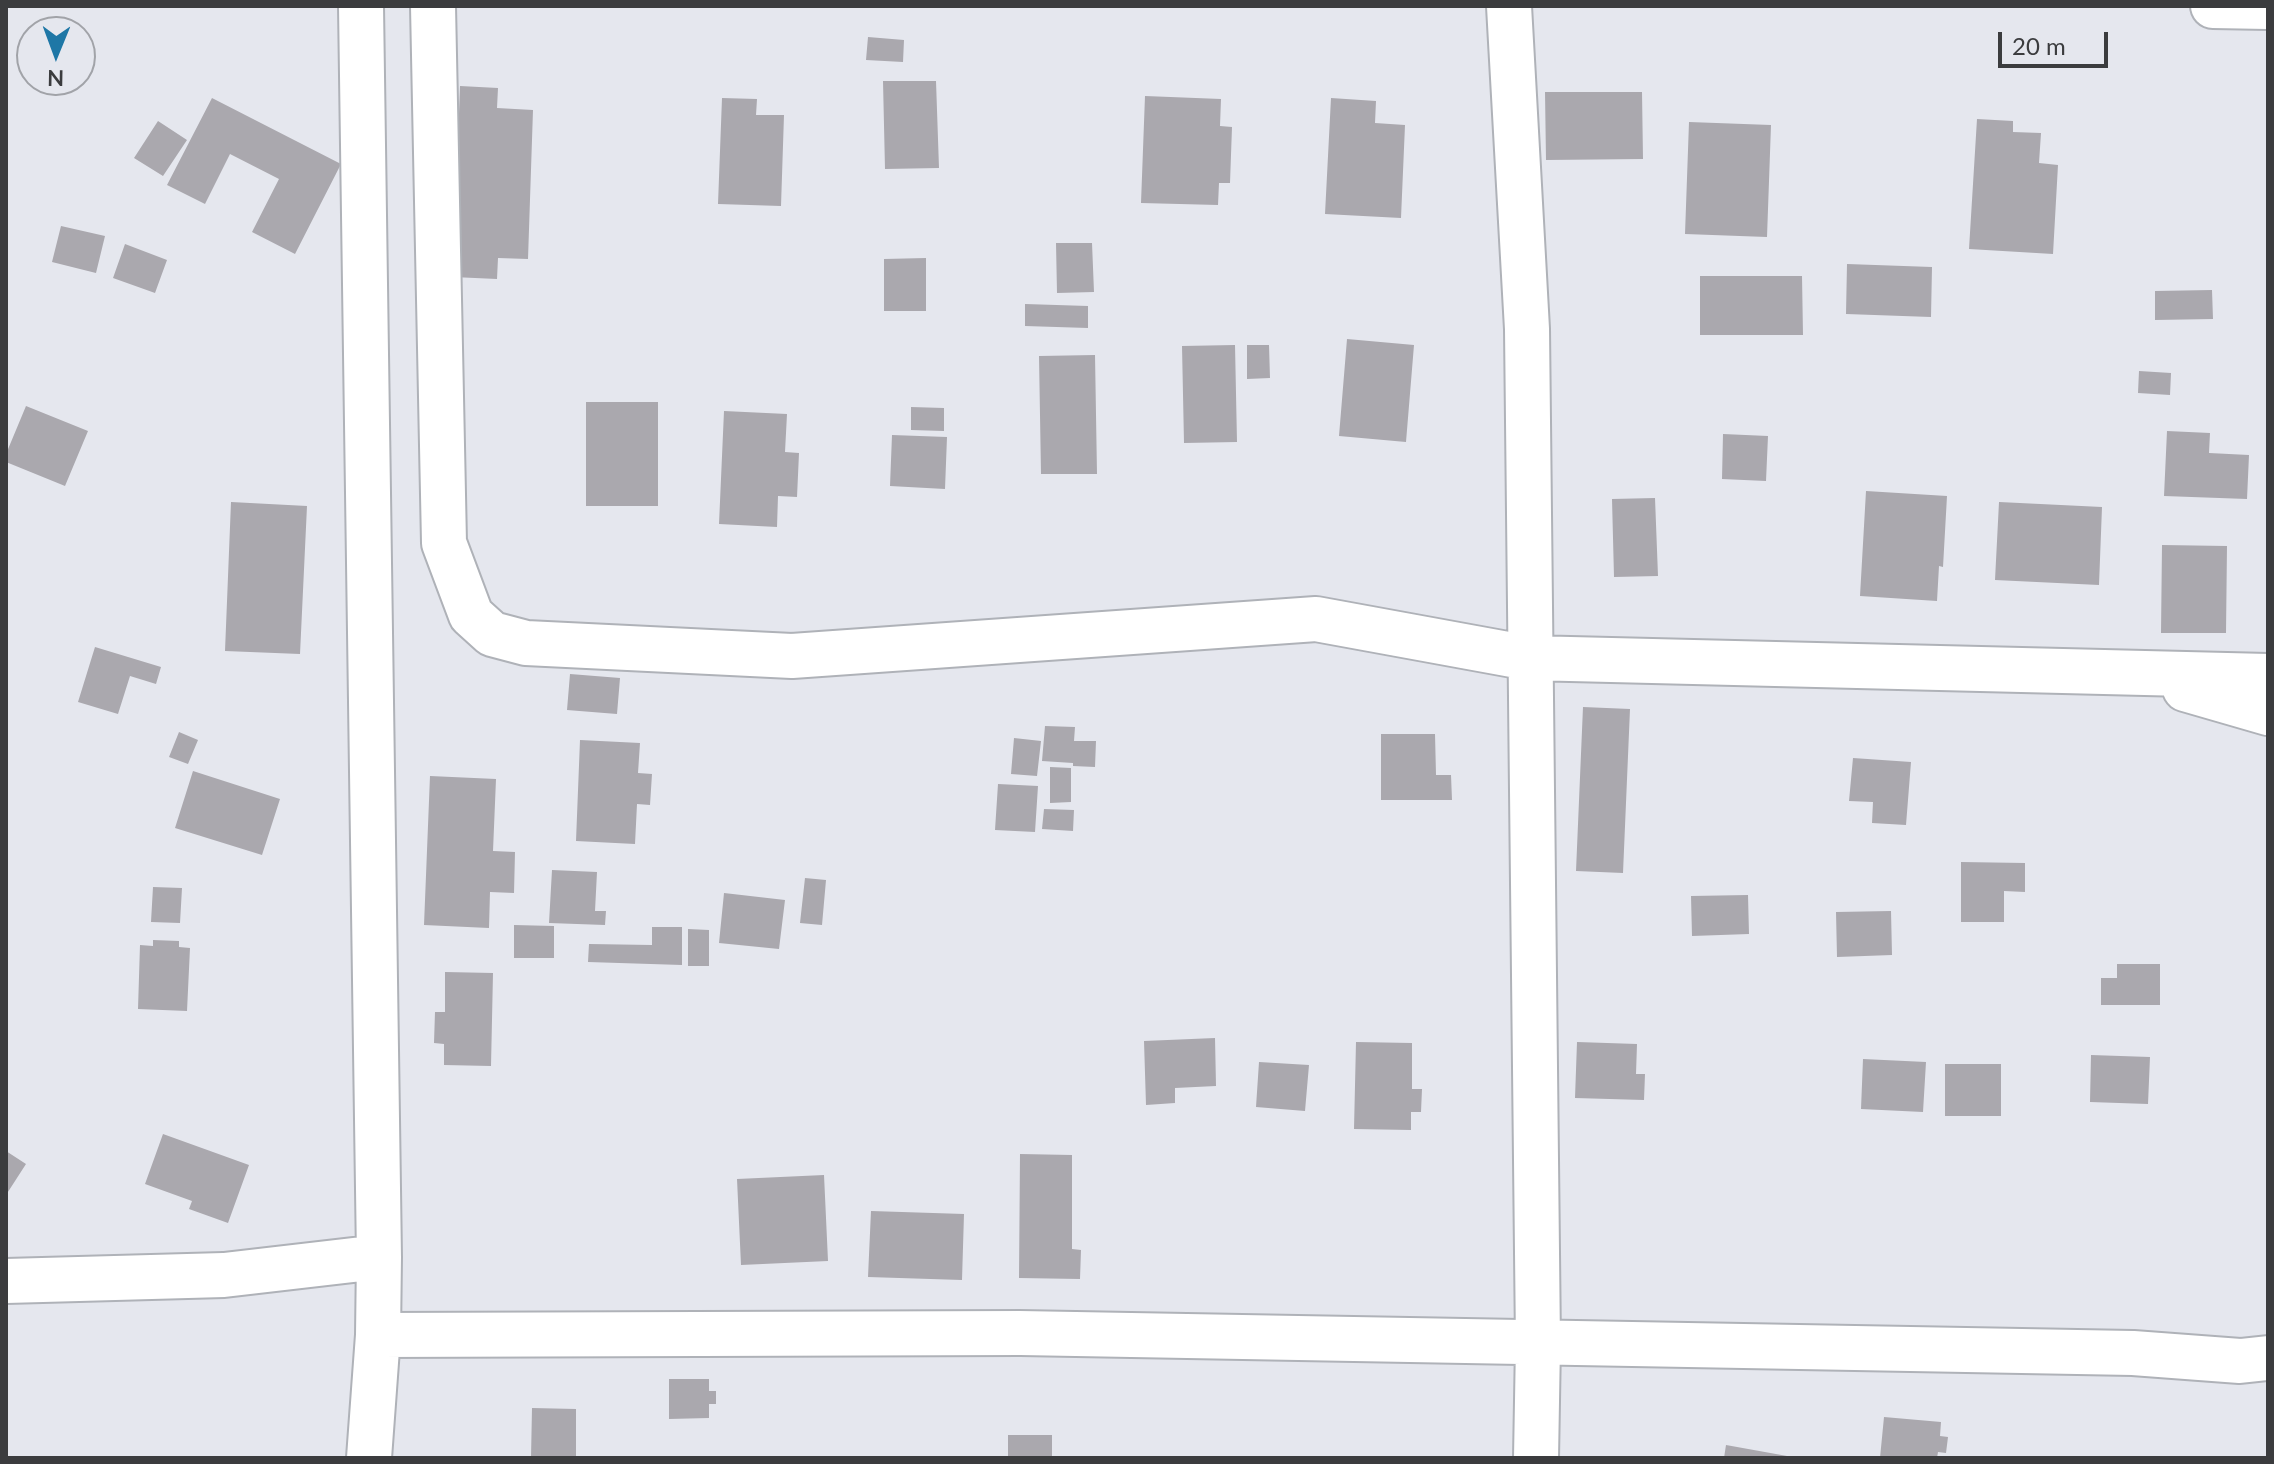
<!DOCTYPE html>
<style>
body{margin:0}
#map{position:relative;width:2274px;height:1464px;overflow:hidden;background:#e5e7ee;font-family:Lato,sans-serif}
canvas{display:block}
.frame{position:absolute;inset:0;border:8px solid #3b3c3e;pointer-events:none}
.north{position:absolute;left:16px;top:16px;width:80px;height:80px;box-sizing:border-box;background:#e5e7ee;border:2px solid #a1a3a8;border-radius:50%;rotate:181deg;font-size:22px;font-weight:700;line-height:32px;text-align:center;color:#3b3c3e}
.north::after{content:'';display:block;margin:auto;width:28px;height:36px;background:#1e77a6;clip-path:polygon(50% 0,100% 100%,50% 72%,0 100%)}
.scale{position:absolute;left:1998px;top:32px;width:110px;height:36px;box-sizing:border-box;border:4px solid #3b3c3e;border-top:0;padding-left:10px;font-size:24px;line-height:28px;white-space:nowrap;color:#3b3c3e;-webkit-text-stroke:6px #e5e7ee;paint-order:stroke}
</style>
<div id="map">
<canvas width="2274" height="1464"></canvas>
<div class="frame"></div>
<div class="north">N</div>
<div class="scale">20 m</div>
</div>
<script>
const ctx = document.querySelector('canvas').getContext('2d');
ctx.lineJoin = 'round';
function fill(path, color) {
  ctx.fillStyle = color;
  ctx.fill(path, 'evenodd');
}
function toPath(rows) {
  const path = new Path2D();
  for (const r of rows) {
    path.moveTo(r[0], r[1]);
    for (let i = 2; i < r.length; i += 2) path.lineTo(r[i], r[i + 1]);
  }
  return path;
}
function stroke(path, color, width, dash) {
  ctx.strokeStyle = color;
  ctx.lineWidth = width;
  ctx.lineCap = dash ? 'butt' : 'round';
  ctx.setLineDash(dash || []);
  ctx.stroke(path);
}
const building = toPath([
 [868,37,904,40,903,62,866,60],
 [883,81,936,81,939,168,885,169],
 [460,86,498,88,497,108,533,110,528,259,498,258,497,279,453,277],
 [1545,92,1642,92,1643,159,1546,160],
 [1145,96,1221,99,1220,126,1232,127,1230,183,1219,183,1218,205,1141,203],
 [212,98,341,164,295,254,252,232,279,179,230,154,205,204,167,185],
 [722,98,757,99,756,115,784,115,781,206,718,204],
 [1331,98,1376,101,1375,123,1405,125,1401,218,1325,214],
 [1977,119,2013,121,2013,132,2041,133,2039,163,2058,165,2053,254,1969,249],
 [158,121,187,140,163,176,134,158],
 [1689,122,1771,125,1767,237,1685,234],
 [61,226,105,236,96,273,52,262],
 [1056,243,1092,243,1094,292,1057,293],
 [125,244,167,260,155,293,113,278],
 [926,258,926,311,884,311,884,259],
 [1847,264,1932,267,1931,317,1846,314],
 [1700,276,1802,276,1803,335,1700,335],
 [2212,290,2213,319,2155,320,2155,291],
 [1025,304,1088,306,1088,328,1025,326],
 [1347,339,1414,345,1406,442,1339,436],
 [1235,345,1237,442,1184,443,1182,346],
 [1247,345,1269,345,1270,378,1247,379],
 [1095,355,1097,474,1041,474,1039,356],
 [2139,371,2171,373,2170,395,2138,393],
 [586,402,658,402,658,506,586,506],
 [26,406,88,431,65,486,6,462,6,454],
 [911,407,944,408,944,431,911,430],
 [724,411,787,414,785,452,799,453,797,497,778,496,777,527,719,524],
 [2167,431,2210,433,2209,453,2249,455,2247,499,2164,496],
 [1723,434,1768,436,1766,481,1722,479],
 [892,435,947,437,945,489,890,486],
 [1866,491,1947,496,1943,567,1939,566,1937,601,1860,596],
 [1655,498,1658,576,1614,577,1612,499],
 [231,502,307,506,300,654,225,651],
 [1999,502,2102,507,2099,585,1995,580],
 [2162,545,2227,546,2226,633,2161,633],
 [95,647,161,667,156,684,130,676,118,714,78,702],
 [570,674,620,678,617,714,567,710],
 [1583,707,1630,709,1623,873,1576,871],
 [1045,726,1075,727,1074,741,1096,741,1095,767,1073,766,1073,763,1042,761],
 [179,732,198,740,188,764,169,757],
 [1381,734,1435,734,1436,775,1451,775,1452,800,1381,800],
 [1014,738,1041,741,1037,776,1011,774],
 [580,740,640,743,638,773,652,774,650,805,637,804,635,844,576,841],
 [1853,758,1911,762,1906,825,1872,823,1873,802,1849,801],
 [1050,767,1071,768,1071,802,1050,803],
 [193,771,280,799,262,855,175,828],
 [430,776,496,779,493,851,515,852,514,893,490,892,489,928,424,925],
 [998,784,1038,786,1035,832,995,830],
 [1044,809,1074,810,1073,831,1042,829],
 [1961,862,2025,863,2025,892,2004,891,2004,922,1961,922],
 [552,870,597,872,595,911,606,911,605,925,549,923],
 [805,878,826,880,822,925,800,923],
 [153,887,182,888,180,923,151,922],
 [724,893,785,900,779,949,719,943],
 [1748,895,1749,934,1692,936,1691,896],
 [1891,911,1892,955,1837,957,1836,912],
 [514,925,554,926,554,958,514,958],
 [652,927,682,927,682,965,588,962,589,944,652,945],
 [688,929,709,930,709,966,688,966],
 [153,940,179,941,179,947,190,948,187,1011,138,1009,140,945,153,946],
 [2117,964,2160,964,2160,1005,2101,1005,2101,978,2117,978],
 [445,972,493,973,491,1066,444,1065,444,1044,434,1043,435,1012,445,1012],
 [1215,1038,1216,1086,1175,1088,1175,1103,1146,1105,1144,1041],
 [1356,1042,1412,1043,1412,1089,1422,1089,1421,1112,1411,1112,1411,1130,1354,1129],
 [1577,1042,1637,1044,1636,1074,1645,1074,1644,1100,1575,1098],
 [2091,1055,2150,1057,2148,1104,2090,1102],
 [1863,1059,1926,1062,1923,1112,1861,1109],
 [1259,1062,1309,1065,1305,1111,1256,1107],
 [1945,1064,2001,1064,2001,1116,1945,1116],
 [163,1134,249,1165,228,1223,189,1209,192,1201,145,1184],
 [6,1151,26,1164,6,1195],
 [1020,1154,1072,1155,1072,1249,1081,1250,1080,1279,1019,1278],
 [824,1175,828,1261,741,1265,737,1179],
 [871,1211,964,1214,962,1280,868,1277],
 [669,1379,709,1379,709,1391,716,1391,716,1404,709,1404,709,1418,669,1419],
 [532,1408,576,1409,576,1458,531,1458],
 [1884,1417,1941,1422,1940,1436,1948,1437,1946,1453,1938,1452,1937,1458,1880,1458],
 [1008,1435,1052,1435,1052,1458,1008,1458],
 [1726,1445,1787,1456,1787,1458,1724,1458]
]);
const minor = toPath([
 [361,6,379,1257,378,1335,369,1458],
 [433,6,444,543,471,615,492,634,526,643,792,656,1316,619,1529,658,2268,676],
 [1509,6,1527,329,1538,1344,1536,1458],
 [2213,6,2268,7],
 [2185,689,2268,713],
 [6,1281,224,1275,379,1257],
 [378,1335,1020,1333,2133,1353,2240,1361,2268,1358]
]);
fill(building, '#aaa8ae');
stroke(minor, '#afb2b8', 48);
stroke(minor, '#fff', 44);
</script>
